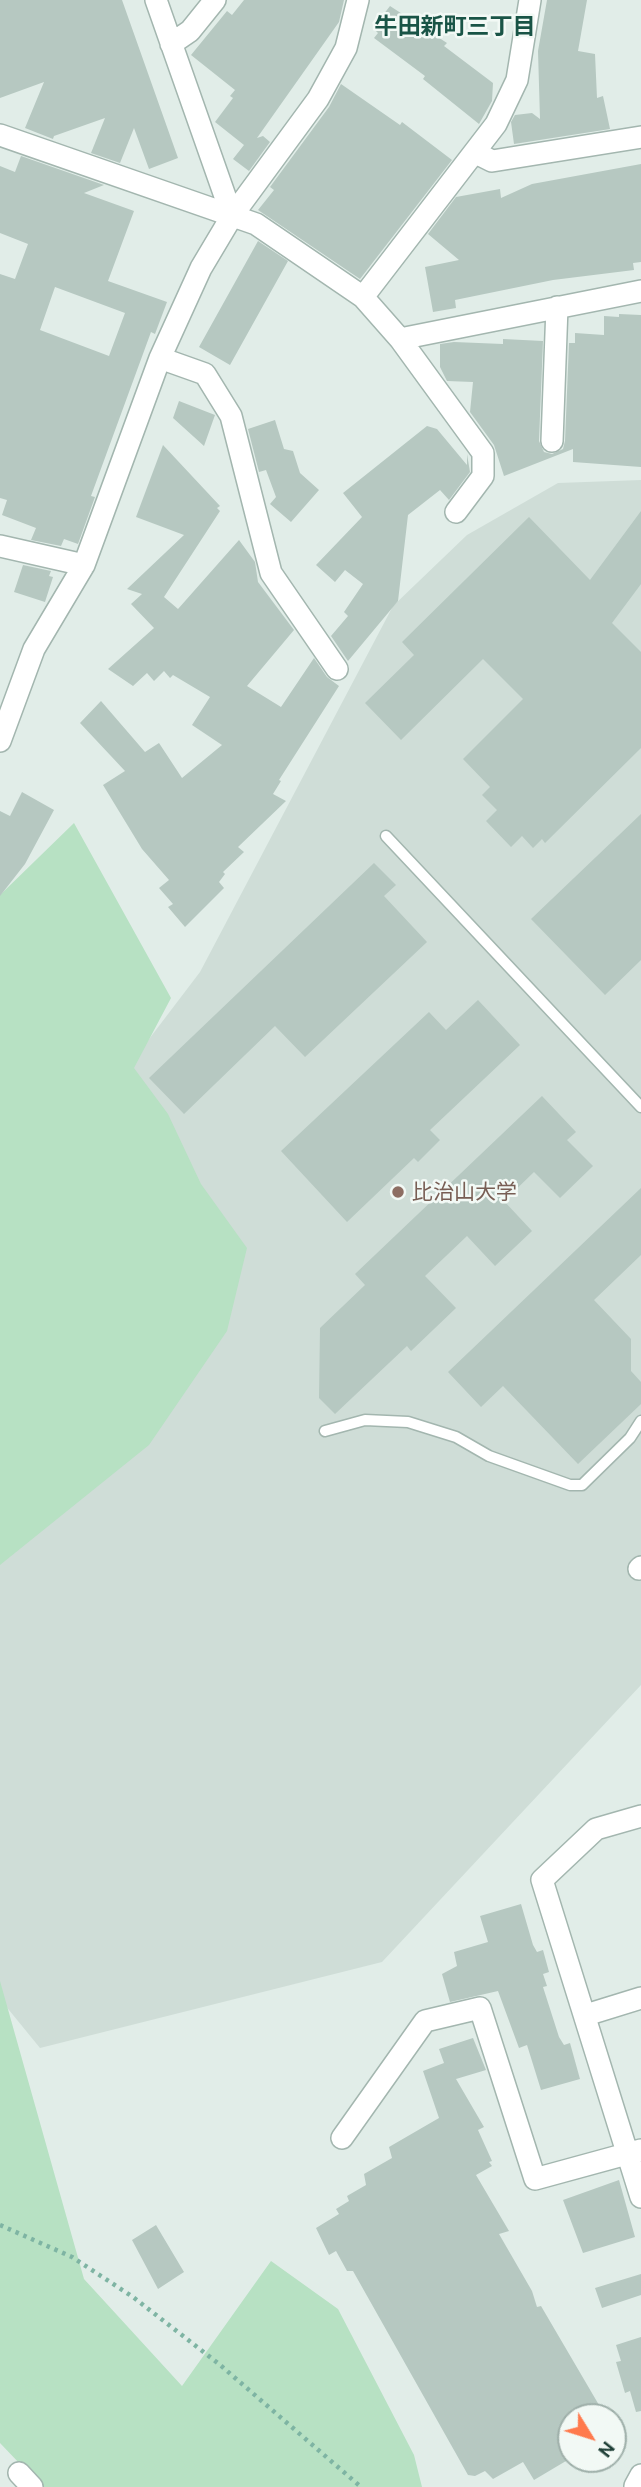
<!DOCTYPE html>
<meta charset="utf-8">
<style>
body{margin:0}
#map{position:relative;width:641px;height:2487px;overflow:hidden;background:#e1ede8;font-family:Ubuntu,sans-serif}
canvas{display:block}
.north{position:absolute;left:557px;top:2403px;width:70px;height:70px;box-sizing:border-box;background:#f2f9f5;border:2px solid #9eafa9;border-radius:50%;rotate:128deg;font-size:19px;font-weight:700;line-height:28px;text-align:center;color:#1f4037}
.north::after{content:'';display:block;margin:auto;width:24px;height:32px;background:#ff7a4d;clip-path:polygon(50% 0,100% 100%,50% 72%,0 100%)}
</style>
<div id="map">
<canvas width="641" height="2487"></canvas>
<div class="north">N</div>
</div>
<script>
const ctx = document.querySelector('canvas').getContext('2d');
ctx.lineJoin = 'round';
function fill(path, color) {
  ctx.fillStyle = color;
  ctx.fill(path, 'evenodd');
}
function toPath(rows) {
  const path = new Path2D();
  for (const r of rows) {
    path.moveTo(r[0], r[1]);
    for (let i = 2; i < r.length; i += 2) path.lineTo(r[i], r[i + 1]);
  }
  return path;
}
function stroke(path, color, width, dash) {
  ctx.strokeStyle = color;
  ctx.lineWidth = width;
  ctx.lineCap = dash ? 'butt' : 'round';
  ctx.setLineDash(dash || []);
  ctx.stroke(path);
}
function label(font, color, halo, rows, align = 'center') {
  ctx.font = font + ' Ubuntu,"Noto Sans JP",sans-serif';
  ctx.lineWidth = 5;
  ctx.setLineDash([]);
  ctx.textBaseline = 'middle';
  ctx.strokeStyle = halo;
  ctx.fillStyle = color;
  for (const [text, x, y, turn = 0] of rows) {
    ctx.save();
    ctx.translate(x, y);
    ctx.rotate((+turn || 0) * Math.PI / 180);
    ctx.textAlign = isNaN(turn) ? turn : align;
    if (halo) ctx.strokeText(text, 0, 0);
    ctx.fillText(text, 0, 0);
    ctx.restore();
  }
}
const built = toPath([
 [641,480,641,1685,382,1962,40,2048,0,1999,0,1477,108,1093,200,972,393,606,467,535,558,483]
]);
const green = toPath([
 [74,823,171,998,134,1068,168,1114,201,1184,247,1248,227,1331,149,1445,0,1565,0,895],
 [0,1981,84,2279,182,2386,271,2261,338,2309,414,2455,422,2487,42,2487,0,2443]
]);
const building = toPath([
 [0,0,122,0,178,158,149,169,134,128,120,163,91,153,105,118,54,136,53,139,25,128,44,82,0,98],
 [244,0,344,0,339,22,257,138,263,136,270,142,249,171,233,159,244,145,215,122,233,98,230,96,235,90,191,55,227,11,232,15],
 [547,0,587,0,578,51,595,54,597,98,603,96,610,129,514,144,511,122,515,115,532,113,540,119,538,51],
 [390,6,447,43,444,46,493,83,492,101,479,124,423,79,425,76,374,38,378,33,373,28],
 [341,84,400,125,402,122,452,160,360,279,258,210,274,190,270,187,329,107],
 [21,156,104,185,84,193,134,211,108,281,167,302,155,334,151,332,91,496,95,497,78,544,64,539,61,546,31,540,36,528,2,515,7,500,0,498,0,274,15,279,28,244,0,233,0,166,15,172],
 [55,287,125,313,109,356,40,330],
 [641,164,641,262,633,263,634,270,553,280,455,300,456,308,433,312,425,267,459,260,428,234,456,197,500,189,501,198,532,184],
 [258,241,288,261,230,365,199,347],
 [619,314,641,315,641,467,573,462,573,449,504,476,494,445,470,412,473,382,447,381,440,367,440,344,454,342,503,344,503,339,543,341,539,441,544,452,552,454,563,449,565,441,569,343,575,343,575,333,604,335,604,316,619,317],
 [179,401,215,415,204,446,173,418],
 [275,420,284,449,293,451,300,473,319,490,291,522,270,504,276,497,266,470,259,472,248,429],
 [427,426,437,429,467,465,467,454,470,472,449,500,440,490,408,515,398,601,348,661,331,636,348,616,344,612,363,584,345,570,335,582,316,565,362,517,343,493],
 [163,445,220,506,217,508,220,511,164,597,178,609,239,540,255,562,258,582,294,630,247,686,281,707,314,658,327,677,339,686,279,780,281,781,273,794,286,801,238,847,244,852,223,872,225,874,219,882,224,888,185,927,168,907,173,904,159,888,169,880,142,849,103,785,125,771,80,723,101,701,145,752,159,743,182,778,222,745,192,725,210,697,173,675,170,678,164,671,154,681,147,673,133,686,108,669,154,628,131,604,142,594,127,589,184,535,136,517],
 [641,511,641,584,612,623,641,652,641,748,545,843,542,839,533,848,522,836,511,847,486,821,497,810,482,795,490,787,463,759,523,699,483,659,401,740,365,703,414,655,402,642,529,517,590,580],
 [23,565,51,571,49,576,53,577,45,602,14,592],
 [22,792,54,810,25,864,0,896,0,811,10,816],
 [641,814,641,960,605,995,531,919],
 [374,863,396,885,384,896,427,942,305,1057,275,1026,184,1114,149,1078],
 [478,1000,520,1045,430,1130,440,1140,418,1162,414,1158,347,1222,281,1151,429,1012,446,1030],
 [542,1096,576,1132,567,1140,593,1166,560,1198,534,1172,504,1201,532,1231,495,1266,467,1236,425,1276,456,1308,411,1351,407,1346,335,1414,319,1398,320,1328,365,1285,355,1274],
 [641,1188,641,1255,594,1300,631,1339,631,1371,641,1382,641,1404,578,1464,503,1386,481,1407,448,1372],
 [521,1904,533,1945,537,1952,543,1950,549,1972,543,1974,547,1986,543,1987,559,2037,564,2045,570,2043,580,2079,541,2090,527,2045,519,2048,498,1991,450,2002,442,1974,457,1966,454,1952,488,1942,480,1916],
 [473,2038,486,2070,456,2079,484,2127,478,2130,492,2161,489,2162,492,2166,476,2175,509,2231,499,2234,532,2291,537,2307,541,2306,606,2417,571,2417,571,2458,534,2480,523,2462,493,2479,485,2471,475,2476,468,2475,353,2271,347,2271,336,2251,329,2255,316,2228,339,2214,336,2209,349,2201,347,2196,366,2185,364,2174,392,2158,389,2147,439,2118,423,2071,444,2063,439,2049],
 [619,2180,635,2237,583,2253,563,2200],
 [156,2225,184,2272,158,2289,132,2240],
 [641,2274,641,2295,602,2308,595,2288],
 [641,2337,641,2411,636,2412,630,2391,625,2393,616,2362,621,2361,616,2345]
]);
const path = toPath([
 [0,2225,72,2257,133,2297,219,2364,361,2487]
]);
const lane = toPath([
 [386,836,641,1107],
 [325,1431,365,1420,408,1422,456,1437,489,1456,570,1485,582,1485,630,1438,641,1421]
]);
const street = toPath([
 [156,0,232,216],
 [171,44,190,31,215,0],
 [0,135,256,224,363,297,400,339,483,453,483,476,456,512],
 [476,153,492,161,641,137],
 [363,297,496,124,517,80,530,0],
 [400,339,641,291],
 [160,358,205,374,231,416,271,573,337,669],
 [552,441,557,307],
 [0,546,84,565],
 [0,741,34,649,84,565,160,358,201,268,232,216,318,99,346,48,358,0],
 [639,1569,641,1567],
 [641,1816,596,1829,542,1880,641,2197],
 [586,2015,641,1998],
 [342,2138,425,2021,480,2008,535,2179,641,2150],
 [19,2473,32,2487],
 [635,2486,641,2475]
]);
const markers = [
 [398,1192,7,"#8d6e63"]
];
const educationNames = [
 ["比治山大学",412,1192]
];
const neighbourhoodNames = [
 ["牛田新町三丁目",455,26]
];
fill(built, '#cfddd7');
fill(green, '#b7e1c3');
fill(building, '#b6c8c1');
stroke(lane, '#a3b6af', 13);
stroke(street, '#a3b6af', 24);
stroke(path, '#7eb4a3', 4.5, [3.5, 5]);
stroke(lane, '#fff', 10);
stroke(street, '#fff', 21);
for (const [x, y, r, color] of markers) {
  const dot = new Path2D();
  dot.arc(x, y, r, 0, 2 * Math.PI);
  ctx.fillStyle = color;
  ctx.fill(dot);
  stroke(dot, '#f2f9f5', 2.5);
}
label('21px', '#785e54', '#f2f9f5', educationNames, 'left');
label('bold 23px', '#195446', '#f2f9f5', neighbourhoodNames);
</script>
